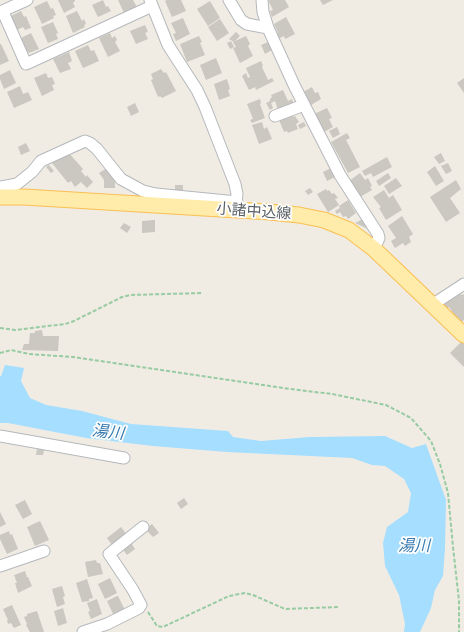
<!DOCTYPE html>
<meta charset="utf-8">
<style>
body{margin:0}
canvas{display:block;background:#f0ece4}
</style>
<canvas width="464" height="632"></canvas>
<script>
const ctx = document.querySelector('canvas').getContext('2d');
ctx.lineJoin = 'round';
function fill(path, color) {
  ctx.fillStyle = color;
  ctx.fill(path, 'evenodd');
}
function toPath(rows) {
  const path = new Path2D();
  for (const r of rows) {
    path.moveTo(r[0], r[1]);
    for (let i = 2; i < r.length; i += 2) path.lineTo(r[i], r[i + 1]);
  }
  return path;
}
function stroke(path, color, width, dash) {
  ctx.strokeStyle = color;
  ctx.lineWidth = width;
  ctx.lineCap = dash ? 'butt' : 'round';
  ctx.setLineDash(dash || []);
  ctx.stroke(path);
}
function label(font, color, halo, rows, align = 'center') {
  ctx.font = font + ' "Exo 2","Noto Sans JP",sans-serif';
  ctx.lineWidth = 3.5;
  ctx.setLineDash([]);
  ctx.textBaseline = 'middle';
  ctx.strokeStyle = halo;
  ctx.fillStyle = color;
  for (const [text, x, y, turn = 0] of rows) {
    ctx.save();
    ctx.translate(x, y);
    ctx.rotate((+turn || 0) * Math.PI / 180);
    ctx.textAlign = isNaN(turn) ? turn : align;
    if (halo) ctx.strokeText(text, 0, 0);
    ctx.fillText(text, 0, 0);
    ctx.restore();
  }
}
const water = toPath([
 [5,365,24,368,21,381,30,398,46,405,82,411,131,424,228,431,233,437,261,441,309,437,385,436,412,448,426,444,446,500,445,548,443,576,435,590,431,608,420,632,404,632,405,624,399,595,385,566,383,543,387,527,408,512,411,493,404,479,385,466,372,465,352,458,227,452,153,446,86,438,8,423,0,423,0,376,1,376]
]);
const building = toPath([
 [58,0,75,0,75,1,73,3,75,7,64,13],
 [103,0,106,7,108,6,111,11,98,17,92,5],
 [118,0,133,0,138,9,125,15],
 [167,0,181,0,186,11,172,17,165,1],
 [268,0,285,0,289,7,272,17,270,11,273,10],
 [320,0,333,0,323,5],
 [47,1,51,9,53,8,56,15,53,16,54,18,42,24,34,7],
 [210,1,220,18,208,26,197,9],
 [21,11,24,17,26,16,31,28,25,30,23,27,17,30,11,16],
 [77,11,82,21,84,19,86,24,84,25,85,27,73,33,66,16],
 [286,17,295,34,285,39,284,36,278,39,276,34,278,33,274,24],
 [183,18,190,34,176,41,173,34,176,33,171,23],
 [220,19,229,33,217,41,208,27],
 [53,22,58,33,56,34,58,39,48,43,41,27],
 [145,25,148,32,145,33,148,39,136,44,130,31],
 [236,32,240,36,234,42,229,39],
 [31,33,39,49,29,53,27,51,25,52,24,48,25,47,23,41,20,42,20,40,22,39,21,38],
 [110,33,112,38,115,36,117,40,115,42,120,51,108,57,99,38],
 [199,36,202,42,200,43,205,55,187,62,180,44],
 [246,36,250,44,248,46,253,56,240,63,233,48,236,47,233,42],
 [231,41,234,47,230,49,227,43],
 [268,42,272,50,265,54,261,45],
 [0,44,1,44,9,61,0,65],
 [88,45,91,51,94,50,99,61,83,68,75,51],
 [69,52,72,61,68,63,71,69,60,73,53,59],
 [216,58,222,73,206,80,200,65],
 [261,61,263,66,262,67,268,80,272,78,274,81,256,90,255,87,249,90,242,76,246,73,248,78,250,77,246,68],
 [161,69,164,73,166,72,176,91,162,98,160,96,158,97,151,80,153,79,151,74],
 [10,70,16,83,4,89,0,79,0,75],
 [46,73,48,78,52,77,55,84,52,85,54,90,42,96,34,78],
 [464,78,464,93,457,83],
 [227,79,230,89,228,90,230,96,219,100,214,84],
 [20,86,23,94,28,92,32,100,14,108,7,92],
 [312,87,315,93,318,92,321,99,311,105,303,92],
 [283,90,288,101,292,99,294,104,278,110,275,101,271,103,273,108,270,110,266,103,270,101,270,99,272,97,271,95],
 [260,99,261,103,260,104,265,118,252,123,250,120,253,119,247,104],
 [135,103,139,112,131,116,127,107],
 [327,108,332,118,329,119,333,127,324,132,314,114],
 [292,114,293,117,295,116,299,122,296,124,298,129,288,133,287,131,284,132,279,120],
 [262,122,264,129,267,127,272,139,259,144,252,125],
 [304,122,306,126,300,129,298,125],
 [337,127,340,134,333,138,329,131],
 [347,133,350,138,346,140,360,167,348,173,331,142],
 [26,143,30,151,21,155,18,147],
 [68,152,83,169,81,171,86,177,87,175,93,182,87,188,81,182,75,187,71,181,68,183,52,163,56,159,57,161],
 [441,153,445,161,439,164,434,157],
 [387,157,392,167,373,177,371,173,365,176,362,171],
 [448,163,452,171,446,174,441,166],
 [49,165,54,171,51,173,46,167],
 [435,166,444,181,436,186,427,172],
 [107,168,115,178,115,188,104,188,104,180,99,173],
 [331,168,335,177,327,181,323,172],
 [360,173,365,180,368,178,372,186,370,187,372,190,360,197,349,181],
 [388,173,391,178,379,186,376,181],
 [396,178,402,186,389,194,384,186],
 [456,180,461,189,450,198,460,213,446,222,430,197],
 [175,185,183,185,183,193,175,193],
 [310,188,313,192,308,195,305,191],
 [326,189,327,191,329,190,332,194,334,193,338,198,335,199,339,205,328,212,317,194],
 [384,190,389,198,393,195,402,210,386,220,379,208,381,207,373,197],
 [348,200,356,213,348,219,346,216,343,217,340,212,337,214,335,211,340,208,339,206],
 [402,216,413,234,409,237,411,242,405,246,403,243,395,248,391,241,396,238,388,226],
 [363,219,370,229,368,229,355,223],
 [155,220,155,232,142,233,142,221],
 [124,223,131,227,127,233,120,228],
 [459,292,461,295,463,294,464,295,464,320,460,323,449,307,447,309,442,302],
 [42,330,43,336,59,336,58,351,22,350,24,344,29,344,30,333,35,333,35,331],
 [462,341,464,343,464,367,450,353],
 [37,449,44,450,43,455,36,455],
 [184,498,188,504,181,509,177,503],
 [25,500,32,514,23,519,15,505],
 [0,512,6,524,0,527],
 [40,521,49,540,35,546,27,527],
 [152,524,159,533,153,537,145,529],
 [121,527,127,535,112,545,107,538],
 [9,531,10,535,12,534,18,549,7,554,0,539,0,535],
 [130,541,135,549,127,555,121,547],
 [96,560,97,563,100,563,103,574,88,577,85,562],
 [25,571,27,577,28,577,32,586,18,593,15,583,17,583,14,575],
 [110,578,117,593,105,599,98,584],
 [87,579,93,598,89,599,89,601,82,602,76,583],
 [62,586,65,596,63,597,65,604,57,607,52,589],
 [117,596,118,596,125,610,114,616,107,601],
 [97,599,102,614,91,619,88,612,90,611,87,603],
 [12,605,21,625,14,628,11,623,8,624,7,620,8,620,3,609],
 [63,608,67,623,58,626,54,611],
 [37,611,44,632,30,632,26,625,27,624,24,617,27,616,27,614]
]);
const path = toPath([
 [0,328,15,330,65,324,74,321,122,297,130,295,203,293],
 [0,353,11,350,29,354,73,357,290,389,332,394,386,405,411,418,431,441,440,464,448,493,453,547,459,601,459,632],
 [148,612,157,626,163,627,229,596,245,593,253,595,285,609,338,607]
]);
const minor = toPath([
 [150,0,168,45,197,90,205,107,235,184,237,194,235,209],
 [229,0,241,20,247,24,268,28],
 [262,0,263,12,268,28,294,85,340,175,378,234,379,238,374,249],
 [0,12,27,0],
 [3,12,26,64,152,6],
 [275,116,304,105],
 [0,187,17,184,32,172,41,161,85,141,90,143,97,149,121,179,143,191,156,194,237,202],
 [432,305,464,284],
 [0,436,124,458],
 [0,566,44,551],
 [83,632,107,624,139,608,141,605,133,590,109,554,143,527]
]);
const major = toPath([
 [0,197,24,197,270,212,299,215,324,220,349,230,374,249,464,335]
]);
const streetNames = [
 ["小諸中込線",254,211,4]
];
const waterNames = [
 ["湯川",108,432,6],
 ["湯川",414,546]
];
fill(water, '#a5deff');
fill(building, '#cbc7c1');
stroke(minor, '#b5b8bc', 13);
stroke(major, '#fbbf52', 17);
stroke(path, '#97cba2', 2, [4, 2]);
stroke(minor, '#fff', 11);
stroke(major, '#ffebaa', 15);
label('15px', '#5c6166', '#fff', streetNames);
label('italic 16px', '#387aaf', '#fff', waterNames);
</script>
